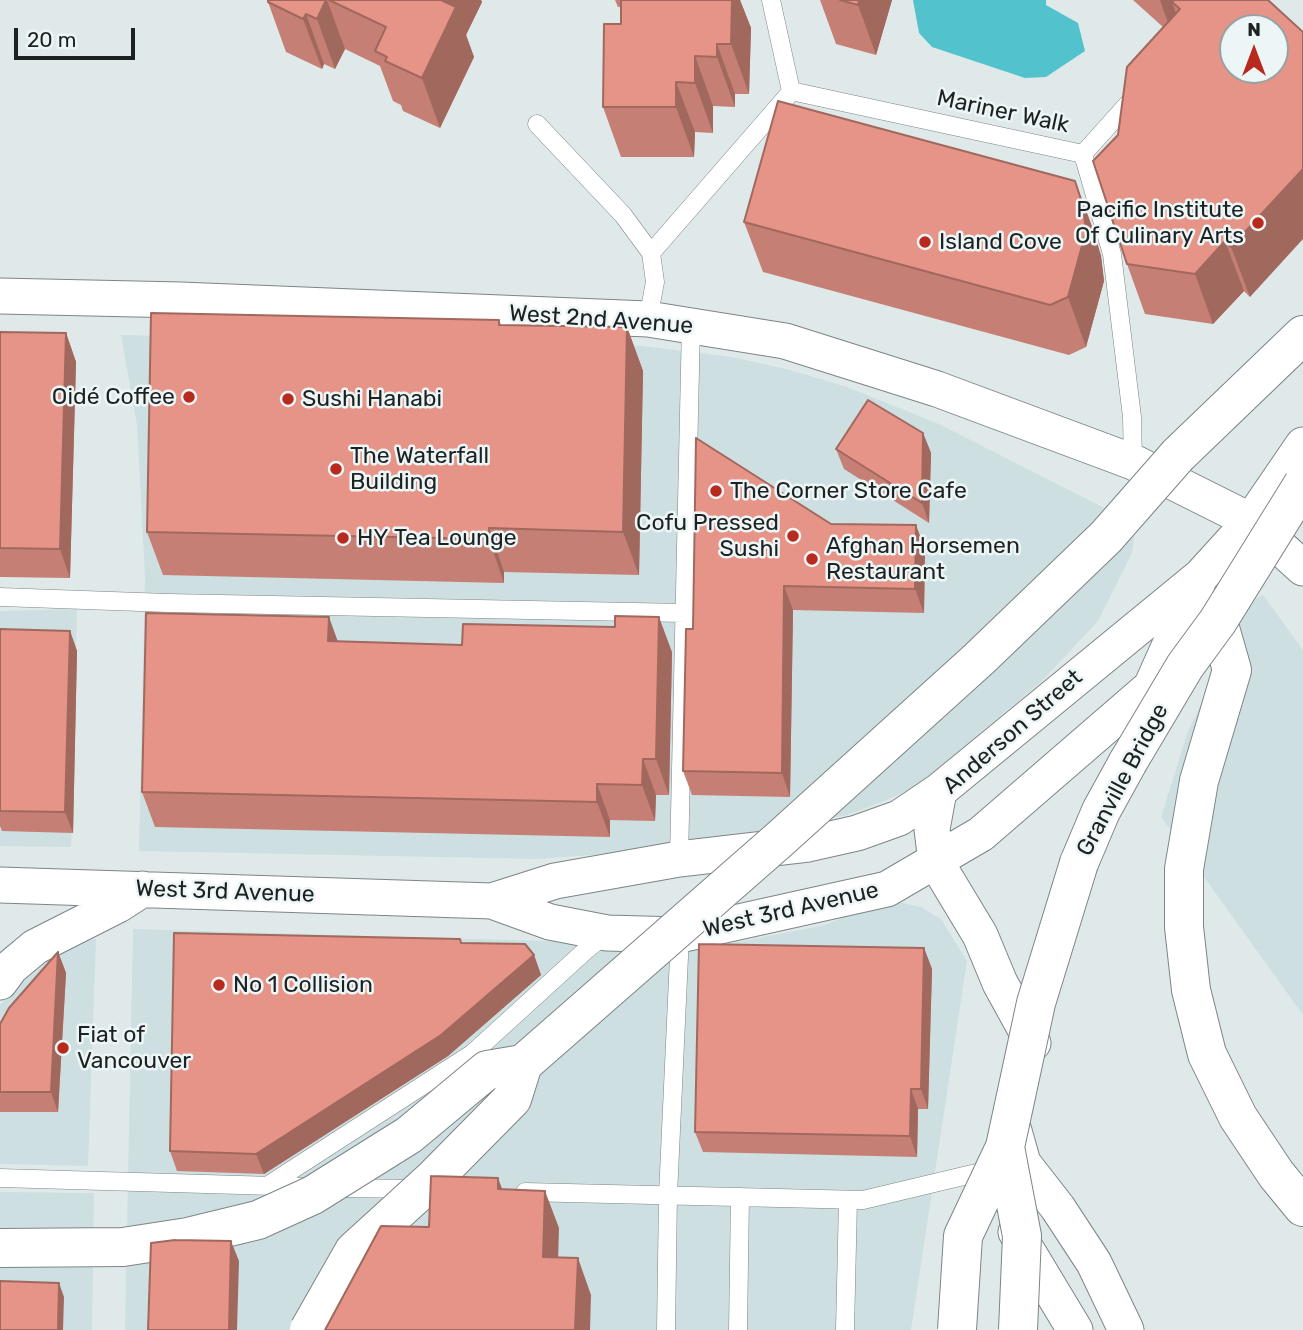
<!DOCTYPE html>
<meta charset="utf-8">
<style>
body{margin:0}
#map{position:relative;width:1303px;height:1330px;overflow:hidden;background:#e0e9ea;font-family:Rubik,sans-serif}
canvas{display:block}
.north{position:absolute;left:1219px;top:14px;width:70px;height:70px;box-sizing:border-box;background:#edf6f7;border:2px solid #9aa1a1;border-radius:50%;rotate:0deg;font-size:19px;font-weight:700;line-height:28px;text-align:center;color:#1e2121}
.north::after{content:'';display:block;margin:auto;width:24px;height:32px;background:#b72a1d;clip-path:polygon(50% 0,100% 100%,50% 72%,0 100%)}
.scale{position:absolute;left:14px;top:28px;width:121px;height:32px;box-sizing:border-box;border:4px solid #1e2121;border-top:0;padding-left:9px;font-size:21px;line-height:24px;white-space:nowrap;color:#1e2121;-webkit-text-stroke:5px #edf6f7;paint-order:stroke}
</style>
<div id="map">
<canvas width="1303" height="1330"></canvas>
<div class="north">N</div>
<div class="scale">20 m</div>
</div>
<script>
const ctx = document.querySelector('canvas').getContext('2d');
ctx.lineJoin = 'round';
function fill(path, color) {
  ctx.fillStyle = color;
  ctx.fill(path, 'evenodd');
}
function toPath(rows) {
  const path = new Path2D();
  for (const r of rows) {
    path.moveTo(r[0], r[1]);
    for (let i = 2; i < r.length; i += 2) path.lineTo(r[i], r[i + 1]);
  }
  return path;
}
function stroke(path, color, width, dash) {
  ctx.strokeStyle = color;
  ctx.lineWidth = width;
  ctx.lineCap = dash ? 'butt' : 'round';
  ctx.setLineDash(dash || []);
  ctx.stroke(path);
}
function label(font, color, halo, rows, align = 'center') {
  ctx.font = font + ' Rubik,sans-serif';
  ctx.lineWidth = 5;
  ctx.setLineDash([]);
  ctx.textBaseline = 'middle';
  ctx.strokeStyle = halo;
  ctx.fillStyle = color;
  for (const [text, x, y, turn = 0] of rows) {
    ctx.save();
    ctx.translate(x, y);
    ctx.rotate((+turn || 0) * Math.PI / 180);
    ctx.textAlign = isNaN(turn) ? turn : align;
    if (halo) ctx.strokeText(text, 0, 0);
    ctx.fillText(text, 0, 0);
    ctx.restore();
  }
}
const built = toPath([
 [121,335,642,346,732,357,790,370,847,387,939,424,1128,520,1135,527,1132,553,1098,621,1042,681,918,785,887,800,847,815,657,850,538,859,139,851,145,576,137,425],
 [1263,595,1303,650,1303,1015,1161,817,1187,734,1248,603],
 [77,609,71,847,0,846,0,611],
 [898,902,921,907,941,919,967,961,911,1330,125,1330,133,929,717,946,825,925,874,905],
 [96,939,88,1166,0,1164,0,1005,37,966,77,943],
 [0,1192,94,1193,92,1330,0,1330]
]);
const water = toPath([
 [913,0,1046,0,1046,5,1078,23,1085,51,1046,77,1025,78,932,47,919,33]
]);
const lane = toPath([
 [771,0,791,91,1083,154,1135,96],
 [537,124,623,215,651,253,655,282,648,319],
 [1083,154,1112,254,1132,417,1133,462],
 [651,253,791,92],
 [0,597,168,603,685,613],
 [679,859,691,325],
 [0,1178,308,1187],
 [267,1186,473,1053,585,951,607,933],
 [339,1188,416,1189],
 [525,1192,863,1200,993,1169],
 [666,1330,668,1195,680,935],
 [738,1330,740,1197],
 [845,1330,848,1200]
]);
const street = toPath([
 [0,296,181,300,648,319,785,341,937,389,1133,462,1251,521,1303,568],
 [1144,708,1151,687,1198,582],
 [939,791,932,829,936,862,980,935,1000,983,1033,1043],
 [0,885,492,901,550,922,607,933,680,935,887,889,981,834,1151,687],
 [492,901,555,881,679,859,808,844,857,833,899,818,939,791,1201,576,1251,521,1303,445],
 [0,982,11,967,35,947,118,905,143,889],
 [1014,1131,1023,1163,1058,1208,1094,1263,1126,1330],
 [1016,1232,1075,1330]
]);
const highway = toPath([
 [1178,455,1303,335],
 [1218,621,1232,670,1199,781,1184,869,1184,927,1191,990,1207,1054,1238,1117,1276,1174,1303,1207],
 [1079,863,1101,811,1128,762]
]);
const highwayBridge = toPath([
 [1128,762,1185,666,1218,621,1303,484],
 [1005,1147,1022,1236,1018,1330],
 [0,1248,123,1247,188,1237,258,1220,313,1195,409,1135,487,1070,523,1064,780,839,979,659,1106,537,1178,455],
 [309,1330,354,1251,433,1179,512,1099,523,1064],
 [957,1330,963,1236,1005,1147,1036,1003,1079,863]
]);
const wall = toPath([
 [268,0,481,0,482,2,466,35,474,57,440,128,403,111,401,105,393,101,380,66,345,49,335,69,324,64,322,69,286,52,268,2],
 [615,0,740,0,751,28,749,94,735,94,735,107,713,106,713,133,695,132,694,157,621,157,603,107,621,24,621,7,618,7],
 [820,0,892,0,876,55,836,44],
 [1133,0,1268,0,1250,297,1244,291,1213,324,1145,314,1127,264,1118,135,1163,27],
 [1075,181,1094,232,1101,256,1104,281,1086,347,1069,355,763,272,744,222],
 [499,320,501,325,627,327,643,371,639,575,504,572,504,583,163,575,147,532],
 [0,332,66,333,76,362,70,578,0,577],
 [923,433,931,453,929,523,844,469,836,449],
 [831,524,925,549,924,613,793,610,790,797,692,795,683,771,693,629],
 [0,629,70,631,77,651,73,833,2,831,0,826],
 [338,641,672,652,669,795,656,795,655,821,610,820,610,837,155,827,142,792],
 [462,943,534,955,541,975,448,1056,264,1174,177,1171,170,1151],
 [924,948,932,969,928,1109,918,1109,917,1157,703,1152,695,1132],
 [58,952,66,973,58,1112,0,1112,0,1024]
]);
const shadedWall = toPath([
 [326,0,327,0,345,49,335,69,317,19],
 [441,0,481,0,482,2,466,35,474,57,440,128,422,78],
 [726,0,740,0,751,28,749,94,731,44],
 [859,0,892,0,876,55,858,5],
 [1160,0,1207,0,1180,9,1172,2,1181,28,1173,37],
 [306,14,324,64,322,69,303,19],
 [717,44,735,94,735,107,717,57],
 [695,56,713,106,713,133,695,83],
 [676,82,695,132,694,157,676,107],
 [1303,169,1303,239,1250,297,1231,247],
 [1075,181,1094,232,1101,256,1104,281,1086,347,1068,297],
 [1225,241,1244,291,1213,324,1195,274],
 [627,327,643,371,639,575,623,532],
 [66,333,76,362,70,578,60,549],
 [923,433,931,453,929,523,922,503],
 [916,525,925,549,924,613,915,589],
 [489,528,504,572,504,583,489,539],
 [784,586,793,610,790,797,782,773],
 [329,617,342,653,328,641],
 [659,617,672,652,669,795,656,759],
 [70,631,77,651,73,833,65,812],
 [643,759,656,795,655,821,642,785],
 [597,784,610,820,610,837,597,802],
 [924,948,932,969,928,1109,921,1089],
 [58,952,66,973,58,1112,51,1092],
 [534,955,541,975,448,1056,264,1174,256,1154],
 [911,1089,918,1109,917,1157,910,1136],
 [498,1178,512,1215,498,1189],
 [545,1191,559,1228,557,1295,543,1257],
 [231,1241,239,1261,237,1330,229,1330],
 [578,1258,591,1295,590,1330,575,1330],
 [59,1283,64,1297,63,1330,58,1330]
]);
const building = toPath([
 [268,0,326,0,317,19,306,14,303,19,268,2,268,0],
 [329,0,441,0,456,7,422,78,385,61,387,57,375,51,386,27,329,0],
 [621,0,732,0,731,44,717,44,717,57,695,56,695,83,676,82,676,107,603,107,604,24,621,24,621,0],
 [840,0,859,0,858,5,840,0],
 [1174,0,1268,0,1303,32,1303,169,1231,247,1225,241,1195,274,1127,264,1093,161,1118,135,1127,67,1180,9,1172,2,1174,0],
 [1233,28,1275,28,1275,70,1233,70,1233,28],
 [778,101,1075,181,1083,206,1086,231,1068,297,1050,305,744,222,778,101],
 [151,313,499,320,499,325,627,327,623,532,489,528,489,539,147,532,151,313],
 [0,332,66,333,60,549,0,548,0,332],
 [868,400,923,433,922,503,836,449,868,400],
 [696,438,831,524,916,525,915,589,784,586,782,773,683,771,686,629,693,629,696,438],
 [146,613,329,617,328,641,462,645,463,624,615,627,615,616,659,617,656,759,643,759,642,785,597,784,597,802,142,792,146,613],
 [0,629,70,631,65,812,0,811,0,629],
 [174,933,460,939,461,943,525,944,534,955,441,1035,256,1154,170,1151,174,933],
 [699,944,924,948,921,1089,911,1089,910,1136,695,1132,699,944],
 [58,952,51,1092,0,1092,0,1024,9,1008,58,952],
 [431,1176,498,1178,498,1189,545,1191,543,1257,578,1258,575,1330,325,1330,381,1226,429,1227,431,1176],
 [175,1240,231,1241,229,1330,148,1330,151,1243,175,1240],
 [0,1281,59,1283,58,1330,0,1330,0,1281]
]);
const markers = [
 [1258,223,7,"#b72a1d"],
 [925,242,7,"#b72a1d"],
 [189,397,7,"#b72a1d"],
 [288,399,7,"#b72a1d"],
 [336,469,7,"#b72a1d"],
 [716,491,7,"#b72a1d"],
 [793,536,7,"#b72a1d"],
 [343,538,7,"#b72a1d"],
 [812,559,7,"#b72a1d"],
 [219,985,7,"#b72a1d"],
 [63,1048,7,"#b72a1d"]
];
const streetNames = [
 ["Mariner Walk",1003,112,12],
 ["West 2nd Avenue",601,320,4],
 ["Anderson Street",1013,732,-41],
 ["Granville Bridge",1123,780,-62],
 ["West 3rd Avenue",225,892,2],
 ["West 3rd Avenue",791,910,-13]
];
const poiNames = [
 ["Pacific Institute",1244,210,"right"],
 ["Of Culinary Arts",1244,236,"right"],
 ["Island Cove",939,242],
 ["Oidé Coffee",175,397,"right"],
 ["Sushi Hanabi",302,399],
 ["The Waterfall",350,456],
 ["Building",350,482],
 ["The Corner Store Cafe",730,491],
 ["Cofu Pressed",779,523,"right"],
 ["Sushi",779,549,"right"],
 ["HY Tea Lounge",357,538],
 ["Afghan Horsemen",826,546],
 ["Restaurant",826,572],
 ["No 1 Collision",233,985],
 ["Fiat of",77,1035],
 ["Vancouver",77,1061]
];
fill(built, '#cddfe1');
fill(water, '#52c3cd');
stroke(lane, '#7d8586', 19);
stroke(street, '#7d8586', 37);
stroke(highway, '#7d8586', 40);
stroke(lane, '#fff', 18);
stroke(street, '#fff', 35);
stroke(highway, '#fff', 38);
stroke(highwayBridge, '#7d8586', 40, []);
stroke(highwayBridge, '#fff', 38);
fill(wall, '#c67f74');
fill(shadedWall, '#a1685e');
fill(building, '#e69487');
stroke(building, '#a1685e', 2);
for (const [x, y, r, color] of markers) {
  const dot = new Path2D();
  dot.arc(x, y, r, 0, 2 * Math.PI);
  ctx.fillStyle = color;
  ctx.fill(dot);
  stroke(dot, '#edf6f7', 2.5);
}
label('23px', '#1e2121', '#edf6f7', streetNames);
label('23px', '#1e2121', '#edf6f7', poiNames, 'left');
</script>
